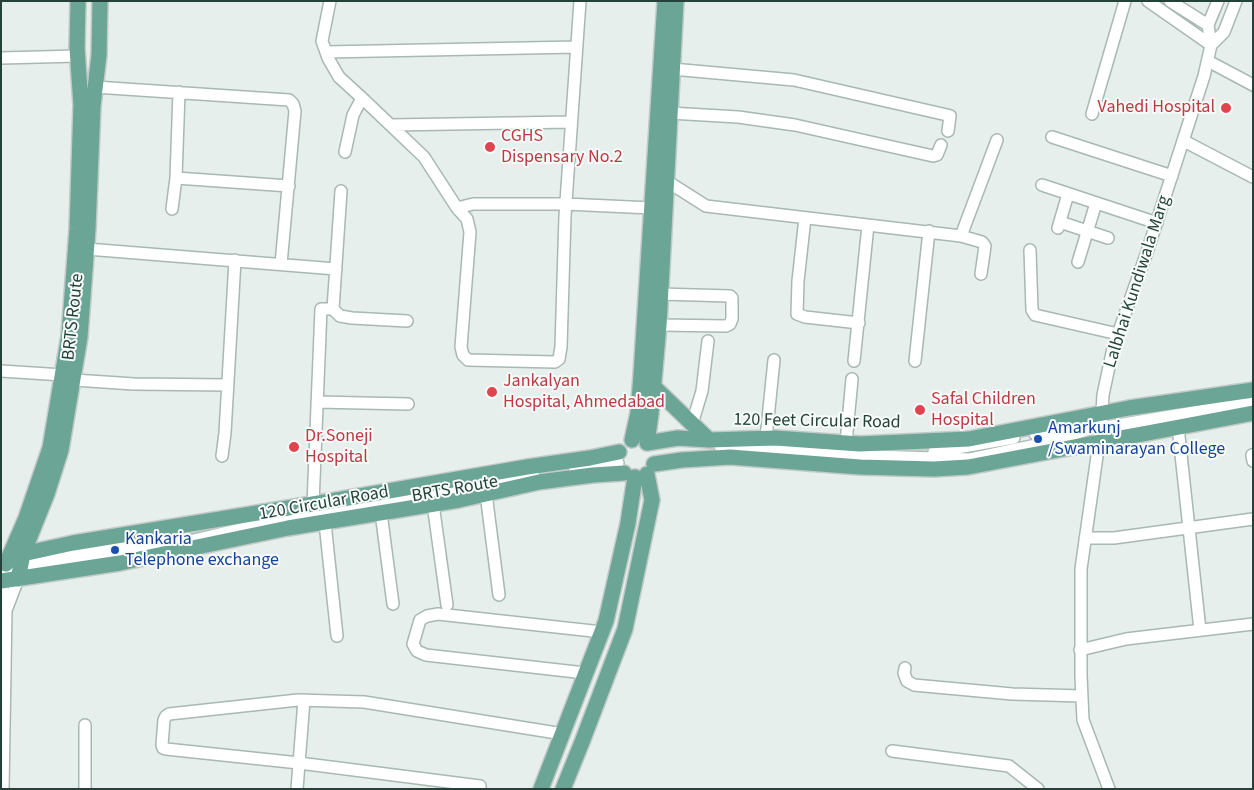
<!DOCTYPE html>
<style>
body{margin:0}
#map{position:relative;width:1254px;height:790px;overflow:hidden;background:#e6efeb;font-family:"Source Sans 3",sans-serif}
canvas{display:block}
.frame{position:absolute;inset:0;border:2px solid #24423a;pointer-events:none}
</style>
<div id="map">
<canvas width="1254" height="790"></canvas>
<div class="frame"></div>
</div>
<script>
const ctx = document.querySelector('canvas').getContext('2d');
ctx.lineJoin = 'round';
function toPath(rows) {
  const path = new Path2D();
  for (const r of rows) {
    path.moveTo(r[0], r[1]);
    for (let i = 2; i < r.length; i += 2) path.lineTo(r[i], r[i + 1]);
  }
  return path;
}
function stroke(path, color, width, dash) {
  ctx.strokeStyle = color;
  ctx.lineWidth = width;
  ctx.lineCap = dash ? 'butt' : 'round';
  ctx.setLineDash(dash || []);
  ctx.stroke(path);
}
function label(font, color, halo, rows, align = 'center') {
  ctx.font = font + ' "Source Sans 3",sans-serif';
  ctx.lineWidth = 4;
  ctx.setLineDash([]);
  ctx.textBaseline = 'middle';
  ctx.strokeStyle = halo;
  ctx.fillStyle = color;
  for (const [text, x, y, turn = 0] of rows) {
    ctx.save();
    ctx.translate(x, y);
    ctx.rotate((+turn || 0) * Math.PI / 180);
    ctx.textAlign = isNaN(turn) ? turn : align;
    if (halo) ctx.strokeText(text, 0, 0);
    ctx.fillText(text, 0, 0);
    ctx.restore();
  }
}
const minor = toPath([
 [330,1,322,41,328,58,339,77,362,98,424,157,457,208,467,219,470,232,461,347,463,355,468,360,555,362,559,359,561,347,565,216,580,1],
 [1148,1,1211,45,1224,32,1236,1],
 [1170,1,1208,25,1218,1],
 [326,52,576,47],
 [1,58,77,56],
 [1208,61,1253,85],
 [672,69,794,80,947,115,950,116,948,131],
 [95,87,289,100,293,104,295,111,281,264],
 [670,113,738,117,795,125,933,156,937,155,941,145],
 [1092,114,1125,1],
 [391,125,571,122],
 [1052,137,1172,176],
 [1184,141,1253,177],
 [345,152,353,115,362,98],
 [176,178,289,186],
 [665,180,706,206,961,236,982,242,985,246,981,274],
 [1042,185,1157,223],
 [457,208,473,204,566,204,651,208],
 [172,209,176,178,179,92],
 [805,218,798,281,797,314,805,317,859,323],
 [1060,222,1108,238],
 [1058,228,1068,194],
 [961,236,997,140],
 [87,249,336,269],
 [1030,250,1032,310,1035,315,1118,334],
 [1078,262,1096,203],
 [333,309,340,316,352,318,407,321],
 [659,325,726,326,730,324,732,319,732,298,730,296,660,294],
 [854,361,868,225],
 [915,361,929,231],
 [1,371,63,375],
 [74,380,134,384,227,385],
 [317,402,408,404],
 [692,424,702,391,708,341],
 [1178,427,1200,630],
 [1094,429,1253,402],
 [1035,434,1047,431,1073,431],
 [766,438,774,360],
 [846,443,852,379],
 [720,446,837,455,970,459,1050,442,1086,430],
 [934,452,1014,438],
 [1252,455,1253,461],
 [222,456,225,433,235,260],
 [575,470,618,463],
 [486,494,499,595],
 [313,504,321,309,333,309,341,191],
 [433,504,447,605],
 [381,513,393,604],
 [325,523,337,636],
 [1085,538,1114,538,1253,519],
 [41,563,86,560,172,545,262,524,534,476],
 [1,571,41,563,81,550,153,537],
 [1,582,6,609,3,789],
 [7,608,18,579],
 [1080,650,1126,639,1253,624],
 [905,668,904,673,907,681,914,685,1012,694,1082,696],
 [585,673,426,655,417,651,413,644,420,620,427,616,438,614,602,632],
 [892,751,1009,766,1038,789],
 [85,789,85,725],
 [297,789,304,700],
 [480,789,480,786,299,763,166,749,163,748,162,745,164,720,166,716,169,714,298,700,364,702,563,734],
 [1109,789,1083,720,1081,676,1081,569,1101,428,1103,395,1113,348,1147,252,1204,76,1211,45,1208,25]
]);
const major = toPath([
 [676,1,659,325,651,414,647,443,678,438,709,440,775,438,860,444,969,439,1129,408,1253,390],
 [653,386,709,440],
 [632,440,638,413,641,375,665,1],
 [654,464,682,460,730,457,860,467,934,469,968,467,1253,413],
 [1,563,18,555,73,543,331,501,527,467,590,458,619,452],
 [6,564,26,518,50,448,69,335,77,229,81,105,77,48,78,1],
 [18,579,23,554,47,494,61,450,80,337,88,229,93,106,99,55,100,1],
 [1,581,120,563,288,528,459,500,539,482,593,475,624,473],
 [541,789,606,621,628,523,635,477],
 [563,789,582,742,625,629,652,500,647,474]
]);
const markers = [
 [1226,108,6,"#e0444e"],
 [490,147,6,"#e0444e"],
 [492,392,6,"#e0444e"],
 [920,410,6,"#e0444e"],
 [1038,439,5,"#1a4fb4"],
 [294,447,6,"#e0444e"],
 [115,550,5,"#1a4fb4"]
];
const healthNames = [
 ["Vahedi Hospital",1215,108,"right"],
 ["CGHS",501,137],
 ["Dispensary No.2",501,158],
 ["Jankalyan",503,382],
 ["Hospital, Ahmedabad",503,403],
 ["Safal Children",931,400],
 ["Hospital",931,421],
 ["Dr.Soneji",305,437],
 ["Hospital",305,458]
];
const streetNames = [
 ["Lalbhai Kundiwala Marg",1138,282,-72],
 ["BRTS Route",74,317,-84],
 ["120 Feet Circular Road",817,422,1],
 ["BRTS Route",455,490,-10],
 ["120 Circular Road",324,504,-10]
];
const transitNames = [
 ["Amarkunj",1048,429],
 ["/Swaminarayan College",1048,450],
 ["Kankaria",125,540],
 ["Telephone exchange",125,561]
];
stroke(minor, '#a8b8b2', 14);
stroke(major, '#c2cac8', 18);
stroke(minor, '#fff', 11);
stroke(major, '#6aa596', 15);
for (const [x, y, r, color] of markers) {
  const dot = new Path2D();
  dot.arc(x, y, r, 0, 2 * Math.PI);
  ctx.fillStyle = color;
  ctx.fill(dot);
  stroke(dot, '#f7fbf9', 2);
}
label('18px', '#be3a42', '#f7fbf9', healthNames, 'left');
label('18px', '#24423a', '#f7fbf9', streetNames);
label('18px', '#164399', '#f7fbf9', transitNames, 'left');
</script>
